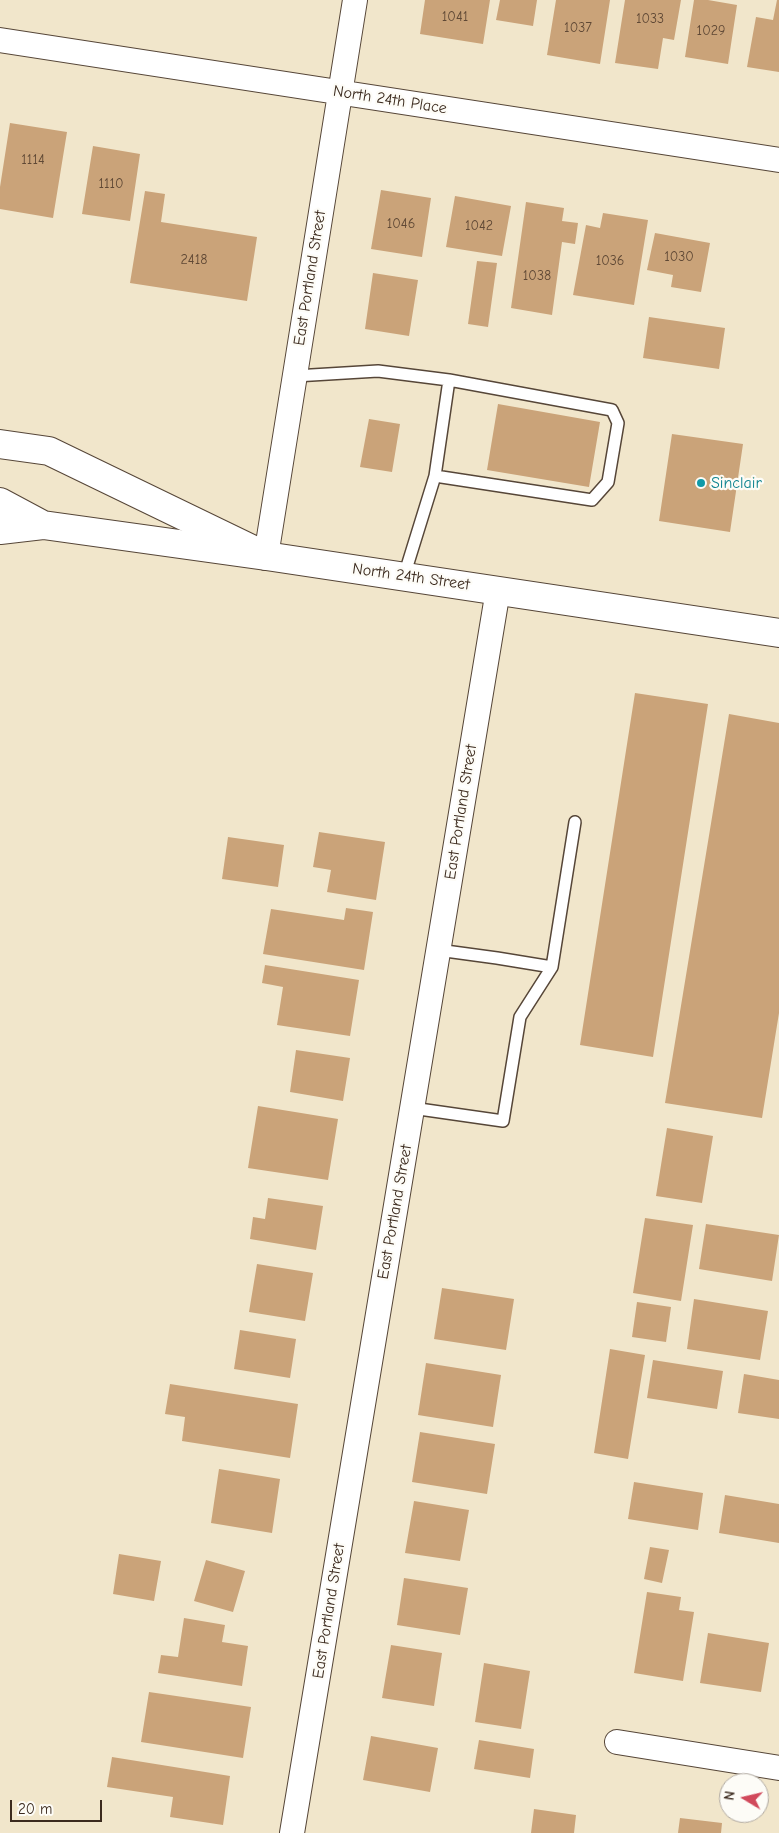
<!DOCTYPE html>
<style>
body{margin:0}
#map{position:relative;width:779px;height:1833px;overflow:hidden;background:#f1e6cb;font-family:"Comic Neue",sans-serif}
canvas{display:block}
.north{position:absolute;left:719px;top:1773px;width:50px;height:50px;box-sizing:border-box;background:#fdfcf7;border:1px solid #afa8a0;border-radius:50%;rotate:279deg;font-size:14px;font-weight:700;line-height:20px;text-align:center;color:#3b2a1e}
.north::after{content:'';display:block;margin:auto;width:18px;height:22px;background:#d1495b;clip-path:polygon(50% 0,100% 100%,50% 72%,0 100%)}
.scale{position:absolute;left:10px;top:1800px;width:92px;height:22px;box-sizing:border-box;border:2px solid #3b2a1e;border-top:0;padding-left:6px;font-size:15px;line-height:18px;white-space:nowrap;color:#3b2a1e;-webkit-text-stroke:4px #fdfcf7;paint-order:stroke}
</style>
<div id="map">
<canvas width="779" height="1833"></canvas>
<div class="north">N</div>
<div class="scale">20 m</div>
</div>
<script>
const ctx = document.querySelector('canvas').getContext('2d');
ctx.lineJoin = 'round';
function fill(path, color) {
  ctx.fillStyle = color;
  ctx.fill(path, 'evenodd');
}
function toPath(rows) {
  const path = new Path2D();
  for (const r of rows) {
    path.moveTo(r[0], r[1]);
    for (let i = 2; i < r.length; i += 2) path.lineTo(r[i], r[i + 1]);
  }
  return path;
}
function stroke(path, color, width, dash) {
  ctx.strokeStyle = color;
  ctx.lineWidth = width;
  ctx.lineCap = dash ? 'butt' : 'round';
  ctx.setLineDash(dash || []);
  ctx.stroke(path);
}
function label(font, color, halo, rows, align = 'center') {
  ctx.font = font + ' "Comic Neue",sans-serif';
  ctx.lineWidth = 4.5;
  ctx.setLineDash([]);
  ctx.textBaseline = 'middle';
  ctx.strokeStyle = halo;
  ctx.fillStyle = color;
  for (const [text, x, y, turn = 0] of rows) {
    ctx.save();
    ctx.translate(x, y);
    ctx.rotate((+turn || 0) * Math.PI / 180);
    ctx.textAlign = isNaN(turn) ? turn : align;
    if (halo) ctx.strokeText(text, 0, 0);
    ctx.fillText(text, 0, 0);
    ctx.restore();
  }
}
const building = toPath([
 [425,0,490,0,483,44,420,34],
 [500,0,537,0,533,26,496,20],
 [556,0,610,0,600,64,547,55],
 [625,0,681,0,674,40,663,38,658,69,615,63],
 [694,0,708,0,737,5,728,64,685,57],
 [777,0,779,0,779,72,747,67,756,17,773,20],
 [10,123,67,132,53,218,0,209,0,187],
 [93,146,140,154,130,221,82,214],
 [381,190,431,198,422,257,371,249],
 [145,191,165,194,161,222,257,237,247,301,130,283],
 [455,196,511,206,502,256,446,247],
 [526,202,564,208,562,221,578,223,575,244,562,242,552,315,511,308],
 [603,213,648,220,634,305,573,295,586,225,600,228],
 [655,233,710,243,701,292,671,287,673,275,647,270],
 [477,261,497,263,488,327,468,324],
 [373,273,418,280,409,336,365,329],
 [649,317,725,328,719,369,643,358],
 [498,404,600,422,589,487,487,470],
 [369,419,400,424,392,472,360,467],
 [672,434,743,444,730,532,659,521],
 [635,693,708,704,653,1057,580,1045],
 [729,714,779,723,779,1013,762,1118,665,1103],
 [319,832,385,842,376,900,327,892,331,870,313,867],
 [228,837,284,845,278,887,222,879],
 [346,908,373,912,364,970,263,954,271,909,344,920],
 [265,965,359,980,350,1036,277,1025,283,987,262,983],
 [296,1050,350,1058,343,1101,290,1092],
 [258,1106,338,1119,328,1180,248,1168],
 [667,1128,713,1136,702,1203,656,1196],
 [268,1198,323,1206,316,1250,250,1239,253,1217,265,1219],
 [645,1218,693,1225,681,1301,633,1293],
 [706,1224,779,1235,772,1281,699,1269],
 [257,1264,313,1273,305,1321,249,1312],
 [442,1288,514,1299,506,1350,434,1339],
 [694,1299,768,1311,760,1360,687,1349],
 [637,1302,671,1307,666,1342,632,1337],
 [240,1330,296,1339,290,1378,234,1369],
 [610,1349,645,1355,628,1459,594,1453],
 [653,1360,723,1371,717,1409,647,1398],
 [426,1363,501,1375,493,1427,418,1415],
 [744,1374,779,1380,779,1419,738,1413],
 [170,1384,298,1404,290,1458,182,1441,185,1417,165,1414],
 [420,1432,495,1444,487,1494,412,1482],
 [219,1469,280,1479,272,1533,211,1523],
 [634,1482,703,1493,698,1530,628,1519],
 [725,1495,779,1504,779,1543,719,1533],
 [414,1501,469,1510,460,1561,405,1553],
 [650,1547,669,1550,662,1583,644,1579],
 [119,1554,161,1561,154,1601,113,1594],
 [206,1560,245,1571,233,1612,194,1601],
 [404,1578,468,1588,460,1635,397,1625],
 [647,1592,681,1597,679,1610,694,1612,683,1681,634,1673],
 [184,1618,225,1625,222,1642,248,1646,242,1686,158,1673,161,1655,178,1657],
 [708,1633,769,1643,761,1692,700,1683],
 [391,1645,442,1653,434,1706,382,1698],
 [484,1663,530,1671,521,1729,475,1722],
 [149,1692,251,1707,243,1758,141,1742],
 [371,1736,438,1748,430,1792,363,1780],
 [479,1740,534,1749,530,1778,474,1769],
 [112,1757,230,1776,223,1825,170,1817,173,1797,107,1787],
 [534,1809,576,1815,574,1833,531,1833],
 [680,1818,722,1823,721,1833,678,1833]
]);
const service = toPath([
 [295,376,378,371,449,380,435,476,592,500,608,482,618,423,612,410,449,380],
 [404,576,435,476],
 [438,950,497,958,552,967,575,822],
 [412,1108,503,1121,520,1017,552,967]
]);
const minor = toPath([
 [0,40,779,160],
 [266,556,355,0],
 [617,1742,779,1768],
 [292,1833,498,590]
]);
const secondary = toPath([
 [0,502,43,525],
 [0,530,43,525,266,556,779,633]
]);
const motorway = toPath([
 [0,444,49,451,266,556]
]);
const markers = [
 [701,483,5,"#0f9aa8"]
];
const numberNames = [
 ["1041",455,17],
 ["1033",650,19],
 ["1037",578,28],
 ["1029",711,31],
 ["1114",33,160],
 ["1110",111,184],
 ["1046",401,224],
 ["1042",479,226],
 ["1030",679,257],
 ["2418",194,260],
 ["1036",610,261],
 ["1038",537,276]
];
const streetNames = [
 ["North 24th Place",390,100,9],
 ["East Portland Street",310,278,-81],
 ["North 24th Street",411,577,8],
 ["East Portland Street",461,812,-81],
 ["East Portland Street",395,1212,-80],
 ["East Portland Street",329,1611,-81]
];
const cultureNames = [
 ["Sinclair",711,483]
];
fill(building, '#caa379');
stroke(service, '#564638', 14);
stroke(minor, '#564638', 26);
stroke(secondary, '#564638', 30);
stroke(motorway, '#564638', 30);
stroke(service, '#fff', 11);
stroke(minor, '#fff', 24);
stroke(secondary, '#fff', 28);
stroke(motorway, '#fff', 28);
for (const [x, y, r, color] of markers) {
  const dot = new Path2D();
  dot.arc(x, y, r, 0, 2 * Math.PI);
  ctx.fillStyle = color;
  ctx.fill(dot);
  stroke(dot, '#fdfcf7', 2);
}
label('14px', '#5f4835', null, numberNames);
label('16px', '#3b2a1e', '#fdfcf7', streetNames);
label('16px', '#0d838f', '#fdfcf7', cultureNames, 'left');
</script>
